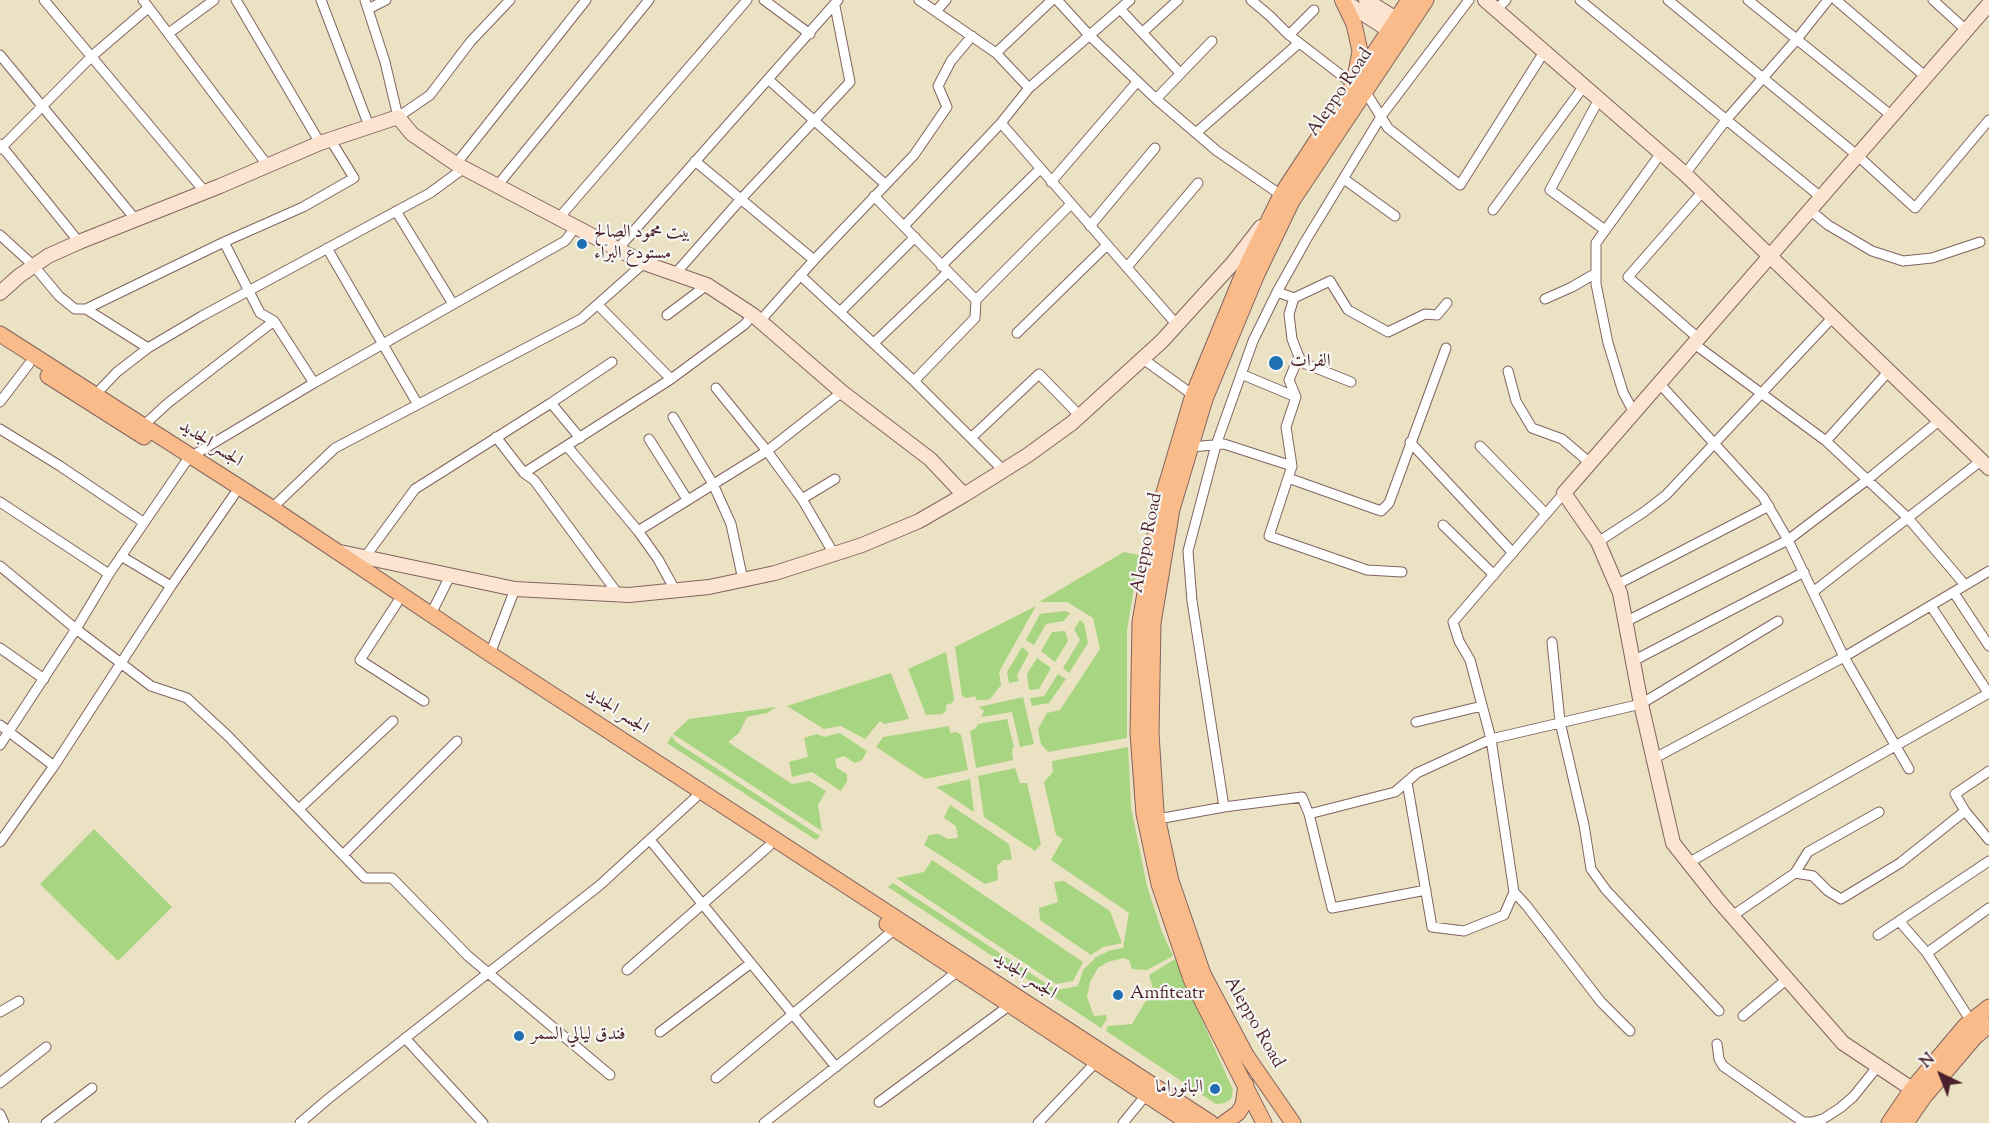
<!DOCTYPE html>
<meta charset="utf-8">
<style>
body{margin:0}
#map{position:relative;width:1989px;height:1123px;overflow:hidden;background:#ebe2c3;font-family:"Sorts Mill Goudy",serif}
canvas{display:block}
.north{position:absolute;left:1911px;top:1045px;width:60px;height:60px;-webkit-text-stroke:4px #f6f6f2;paint-order:stroke;rotate:317deg;font-size:16px;font-weight:700;line-height:24px;text-align:center;color:#4a1f2b}
.north::after{content:'';display:block;margin:auto;width:21px;height:27px;background:#4a1f2b;clip-path:polygon(50% 0,100% 100%,50% 72%,0 100%)}
</style>
<div id="map">
<canvas width="1989" height="1123"></canvas>
<div class="north">N</div>
</div>
<script>
const ctx = document.querySelector('canvas').getContext('2d');
ctx.lineJoin = 'round';
function fill(path, color) {
  ctx.fillStyle = color;
  ctx.fill(path, 'evenodd');
}
function toPath(rows) {
  const path = new Path2D();
  for (const r of rows) {
    path.moveTo(r[0], r[1]);
    for (let i = 2; i < r.length; i += 2) path.lineTo(r[i], r[i + 1]);
  }
  return path;
}
function stroke(path, color, width, dash) {
  ctx.strokeStyle = color;
  ctx.lineWidth = width;
  ctx.lineCap = dash ? 'butt' : 'round';
  ctx.setLineDash(dash || []);
  ctx.stroke(path);
}
function label(font, color, halo, rows, align = 'center') {
  ctx.font = font + ' "Sorts Mill Goudy",Amiri,serif';
  ctx.lineWidth = 4.5;
  ctx.setLineDash([]);
  ctx.textBaseline = 'middle';
  ctx.strokeStyle = halo;
  ctx.fillStyle = color;
  for (const [text, x, y, turn = 0] of rows) {
    ctx.save();
    ctx.translate(x, y);
    ctx.rotate((+turn || 0) * Math.PI / 180);
    ctx.textAlign = isNaN(turn) ? turn : align;
    if (halo) ctx.strokeText(text, 0, 0);
    ctx.fillText(text, 0, 0);
    ctx.restore();
  }
}
const green = toPath([
 [1124,552,1139,555,1127,631,1127,738,1048,752,1041,744,1038,729,1047,713,1060,710,1100,649,1093,618,1067,602,1039,602],
 [1036,606,999,672,1001,685,990,699,986,700,977,700,975,696,966,698,962,696,955,647],
 [1065,611,1070,613,1064,621,1046,624,1034,645,1026,640,1040,614],
 [1080,620,1084,623,1088,643,1069,673,1063,668,1080,640,1074,629],
 [1065,631,1068,641,1055,662,1041,651,1052,632],
 [1022,647,1029,653,1017,675,1019,681,1009,683,1007,672],
 [946,652,954,699,952,703,946,705,946,711,942,714,926,715,908,669],
 [1037,658,1051,668,1039,689,1029,690,1027,674],
 [891,673,909,719,884,724,880,721,865,739,841,726,824,729,787,706],
 [1058,674,1066,679,1049,703,1032,706,1030,698,1044,696],
 [1023,697,1034,744,1020,747,1012,712,981,717,984,711,979,707],
 [776,707,767,713,747,717,739,733,728,742,792,784,810,781,826,791,818,805,822,831,673,734,689,719],
 [1007,719,1014,747,1012,749,1013,760,976,768,970,731,976,728,978,724],
 [949,726,950,733,957,732,961,735,968,770,925,779,876,747,883,737],
 [840,733,867,751,862,760,855,763,844,756,835,759,837,768,847,774,847,781,841,791,812,772,792,777,789,762,808,757,804,738,817,734,824,737],
 [672,736,676,742,820,836,816,840,667,743],
 [1128,747,1131,807,1147,886,1162,932,1173,956,1147,970,1132,969,1129,960,1123,958,1108,962,1098,968,1090,982,1087,997,1094,1016,1106,1015,1107,1019,1101,1028,888,887,893,883,1056,990,1078,986,1083,970,1096,957,1111,950,1123,948,1129,913,1051,860,1063,839,1056,835,1044,782,1053,772,1052,761],
 [1015,768,1020,783,1027,783,1041,844,1035,851,984,817,978,776],
 [970,779,974,812,936,787],
 [950,805,1009,844,1012,860,1003,860,997,866,998,880,985,884,924,845,929,835,938,834,948,839,958,838,956,826,944,818],
 [94,829,172,907,118,961,40,884],
 [932,860,1083,962,1073,981,1056,984,896,878,924,872],
 [1064,881,1110,911,1122,943,1103,947,1091,955,1040,920,1039,908,1058,902,1054,882],
 [1175,959,1233,1090,1231,1099,1225,1103,1216,1104,1106,1031,1108,1026,1132,1024,1153,989,1149,975]
]);
const street = toPath([
 [44,0,205,192],
 [143,0,268,166],
 [236,0,320,143],
 [321,0,369,126],
 [365,0,385,62,398,117,430,95,471,41,510,0],
 [764,0,810,34],
 [919,0,996,53,1029,88],
 [1057,0,1089,35,1156,99,1217,151,1281,195],
 [1251,0,1270,16,1289,35,1354,85],
 [1580,0,1822,198],
 [1668,0,1858,156,1915,208,1989,120],
 [1748,0,1892,116],
 [1836,0,1926,77],
 [1933,0,1966,30],
 [368,9,386,0],
 [1120,9,1180,73],
 [1496,10,1506,0],
 [936,11,946,0],
 [1143,32,1178,0],
 [169,33,214,0],
 [1289,35,1314,10],
 [996,53,1052,0],
 [0,55,136,220],
 [769,80,885,184],
 [1365,91,1388,128,1460,185,1544,52],
 [1156,99,1212,41],
 [1599,99,1550,190,1605,230],
 [1001,123,1177,325],
 [1197,132,1299,43],
 [0,144,79,242],
 [0,149,92,56,148,8],
 [695,161,814,260],
 [456,164,586,0],
 [1685,174,1726,120,1797,39,1828,0],
 [1344,179,1395,216],
 [1051,182,1137,82],
 [497,186,649,0],
 [874,196,976,300,975,318,914,381],
 [1493,210,1584,86],
 [396,211,453,304],
 [1811,211,1828,225,1872,251,1903,261,1932,258,1980,242],
 [558,219,747,0],
 [905,225,1001,123,1029,88,1130,0],
 [1090,226,1155,148],
 [0,235,34,266,59,296,75,309,86,309,224,242,303,207,354,178,330,139],
 [224,242,260,313,274,321],
 [327,248,417,403],
 [617,250,838,0],
 [941,266,1040,169],
 [1127,267,1198,183],
 [675,274,741,199,850,82,835,6],
 [800,275,914,381,1004,471],
 [1277,292,1294,298,1289,314,1292,339,1301,362,1351,382],
 [1294,298,1330,281,1348,310,1388,332,1425,314,1437,315,1447,303],
 [1545,299,1572,287,1596,273],
 [976,300,1071,204],
 [598,305,671,379],
 [86,309,148,348],
 [840,312,915,237],
 [667,315,707,285],
 [760,321,814,260,914,155,947,107,938,86,951,61,972,36],
 [1017,333,1107,245],
 [1698,338,1628,277,1703,191],
 [874,343,948,272],
 [1693,343,1826,441,1908,518,1965,585],
 [1143,359,1193,395],
 [1508,371,1516,401,1532,428,1562,439,1590,463],
 [1241,374,1296,397,1289,380,1299,356],
 [1659,383,1763,497,1788,540,1844,657,1909,769],
 [716,388,767,451,802,499,834,554],
 [96,394,117,372,148,348,202,316,430,193,464,168],
 [0,402,29,364],
 [551,403,580,438],
 [1634,413,1623,392,1608,343,1596,284,1596,243,1661,153],
 [673,417,713,484,731,524,743,580],
 [144,425,168,403,274,321,314,383],
 [0,429,60,466,143,522],
 [496,437,524,473,534,480,618,594],
 [972,437,1039,374,1080,416],
 [649,439,687,499],
 [1826,441,1889,371],
 [1410,442,1513,553],
 [567,446,638,531,658,559,675,590],
 [1480,446,1546,514],
 [1191,447,1224,444,1292,466,1269,536,1367,570,1402,572],
 [1292,466,1286,427,1296,397],
 [524,473,671,379,744,325,753,315],
 [1288,478,1381,511,1389,503,1446,348],
 [1564,493,1453,622,1459,641,1470,660,1491,739,1641,704,1778,621],
 [802,499,835,479],
 [0,502,109,574],
 [272,508,335,448,581,319,644,263],
 [1443,525,1494,575],
 [638,531,767,451,842,392],
 [1598,542,1644,512,1666,495,1833,317],
 [121,556,171,586],
 [365,557,415,489,551,403,612,362],
 [0,566,76,629,151,686,187,698,228,736,365,878,392,878,468,956,610,1075],
 [1616,585,1769,506],
 [1813,592,1982,460],
 [1954,593,1989,646],
 [397,603,360,660,424,701],
 [1931,606,1989,694],
 [431,614,450,576],
 [1625,622,1788,540,1867,480,1940,420],
 [1552,642,1560,722,1584,825,1591,869,1606,890,1719,1011],
 [0,648,44,679],
 [490,654,515,589],
 [1633,661,1804,572],
 [1416,722,1482,706],
 [0,725,54,766],
 [0,745,76,629,109,574,185,463,192,456,314,383,565,241,575,228],
 [1653,759,1844,657,1989,571],
 [1989,771,1955,794,1965,811,1989,840],
 [1407,782,1432,927,1464,931,1504,915,1514,892],
 [1224,807,1192,601,1188,551,1216,445,1253,341,1277,292,1306,240,1382,115,1469,0],
 [299,809,393,721],
 [1309,814,1395,792,1417,773,1491,739,1514,892,1526,905,1601,1002,1630,1031],
 [1158,819,1224,807,1302,797,1309,814,1332,908,1426,890],
 [650,840,836,1067],
 [0,842,54,766,171,586,234,495],
 [343,855,457,741],
 [1688,863,1989,693],
 [1795,873,1813,876,1828,891,1841,899,1900,863,1965,811],
 [1732,916,1795,873,1808,852,1879,812],
 [1899,921,1927,953,1971,1021],
 [1878,935,1989,861],
 [1927,953,1989,908],
 [627,970,769,846],
 [0,1012,19,1001],
 [1743,1016,1787,979],
 [660,1032,751,963],
 [405,1038,483,1123],
 [1717,1044,1719,1059,1723,1066,1803,1122,1812,1122,1823,1119,1840,1108,1853,1097,1878,1066],
 [716,1078,895,929],
 [0,1083,46,1047],
 [879,1102,1010,1005],
 [0,1114,4,1123],
 [46,1123,92,1088],
 [300,1123,328,1099,600,885,695,798],
 [764,1123,958,971],
 [1038,1123,1096,1062],
 [1123,1123,1146,1095]
]);
const secondary = toPath([
 [1342,0,1398,36],
 [1366,0,1404,24],
 [1485,0,1685,174,1989,468],
 [0,293,19,276,48,256,79,242,220,186,320,143,398,117,412,134,456,164,644,263,707,285,753,315,842,392,930,459,964,495],
 [340,552,515,589,629,595,709,587,775,573,862,545,919,521,964,495,1028,455,1072,423,1162,341,1232,264,1261,227],
 [1921,1095,1843,1043,1719,901,1673,843,1641,704,1620,593,1598,542,1564,493,1989,4]
]);
const primary = toPath([
 [1343,1,1354,24,1360,51,1355,78],
 [0,334,272,508,490,654,1211,1123],
 [48,376,144,437],
 [887,924,1189,1123],
 [1224,1123,1238,1113,1243,1105,1246,1085],
 [1264,1123,1191,979,1159,884,1144,814,1138,733,1140,622,1160,506,1193,395,1245,269,1281,195,1409,0],
 [1293,1123,1246,1055,1203,974,1171,881,1156,812,1151,733,1153,623,1172,509,1205,399,1257,274,1292,201,1426,0],
 [1889,1123,1912,1089,1965,1026,1989,1007],
 [1906,1123,1924,1097,1975,1037,1989,1025]
]);
const markers = [
 [582,244,6,"#1f6fb2"],
 [1276,363,8,"#1f6fb2"],
 [1118,995,6,"#1f6fb2"],
 [519,1036,6,"#1f6fb2"],
 [1215,1089,6,"#1f6fb2"]
];
const streetNames = [
 ["Aleppo Road",1341,93,-56],
 ["الجسر الجديد",210,445,33],
 ["Aleppo Road",1148,543,-79],
 ["الجسر الجديد",616,712,33],
 ["الجسر الجديد",1024,977,33],
 ["Aleppo Road",1253,1023,60]
];
const poiNames = [
 ["بيت محمود الصالح",594,234],
 ["مستودع البراء",594,255],
 ["الفرات",1290,363],
 ["Amfiteatr",1130,995],
 ["فندق ليالي السمر",531,1036],
 ["البانوراما",1203,1089,"right"]
];
fill(green, '#a8d581');
stroke(street, '#826360', 11);
stroke(secondary, '#826360', 16);
stroke(primary, '#826360', 17);
stroke(street, '#fff', 9);
stroke(secondary, '#fde4d1', 14);
stroke(primary, '#fabb8b', 15);
for (const [x, y, r, color] of markers) {
  const dot = new Path2D();
  dot.arc(x, y, r, 0, 2 * Math.PI);
  ctx.fillStyle = color;
  ctx.fill(dot);
  stroke(dot, '#f6f6f2', 2);
}
label('18px', '#4a1f2b', '#f6f6f2', streetNames);
label('18px', '#4a1f2b', '#f6f6f2', poiNames, 'left');
</script>
